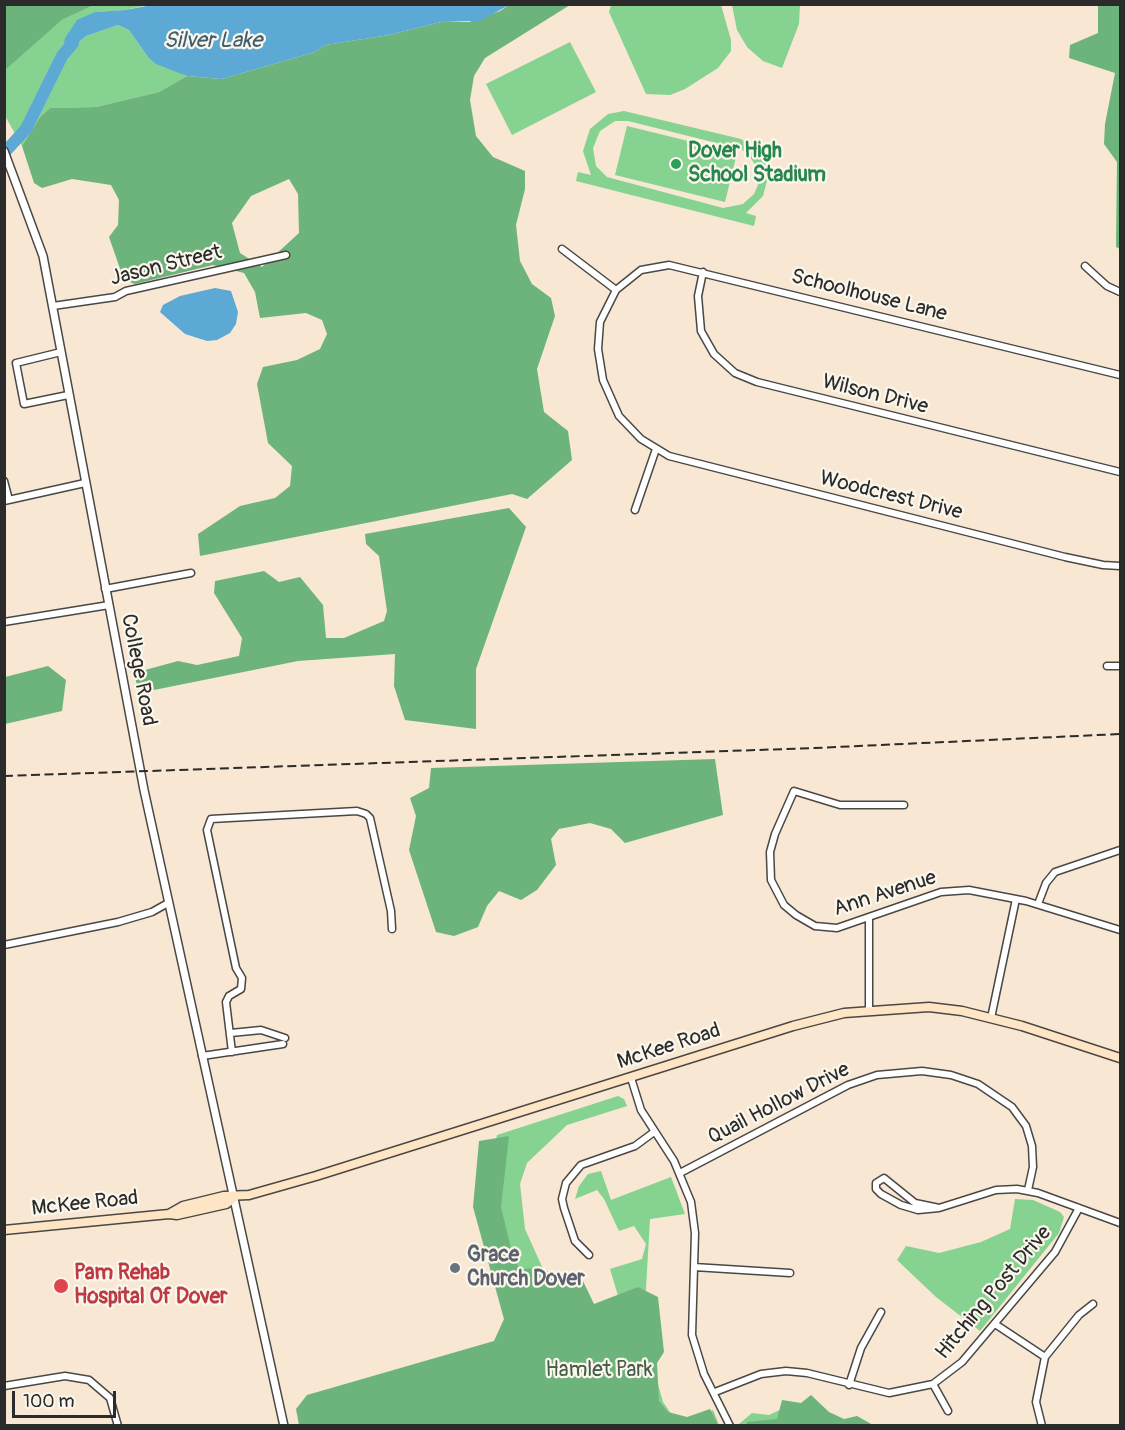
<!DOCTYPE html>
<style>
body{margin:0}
#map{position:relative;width:1125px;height:1430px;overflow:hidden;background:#f7e7d3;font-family:Pangolin,sans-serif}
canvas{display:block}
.frame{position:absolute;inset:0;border:6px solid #2b2b2b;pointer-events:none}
.scale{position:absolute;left:12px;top:1391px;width:104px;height:27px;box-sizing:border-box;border:3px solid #2b2b2b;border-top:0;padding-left:8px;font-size:18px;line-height:21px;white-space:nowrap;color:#2b2b2b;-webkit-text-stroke:4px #fbf7ec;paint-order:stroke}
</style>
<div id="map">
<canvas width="1125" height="1430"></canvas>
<div class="frame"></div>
<div class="scale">100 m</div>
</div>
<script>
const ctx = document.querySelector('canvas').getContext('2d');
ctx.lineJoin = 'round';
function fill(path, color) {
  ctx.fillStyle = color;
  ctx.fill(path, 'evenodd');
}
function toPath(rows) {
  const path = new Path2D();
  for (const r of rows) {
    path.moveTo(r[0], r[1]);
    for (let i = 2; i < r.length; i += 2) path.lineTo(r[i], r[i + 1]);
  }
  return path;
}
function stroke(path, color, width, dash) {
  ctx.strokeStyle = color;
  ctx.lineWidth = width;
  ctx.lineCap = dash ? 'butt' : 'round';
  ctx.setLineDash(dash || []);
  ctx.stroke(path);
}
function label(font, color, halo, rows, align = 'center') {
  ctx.font = font + ' Pangolin,sans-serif';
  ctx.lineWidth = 4.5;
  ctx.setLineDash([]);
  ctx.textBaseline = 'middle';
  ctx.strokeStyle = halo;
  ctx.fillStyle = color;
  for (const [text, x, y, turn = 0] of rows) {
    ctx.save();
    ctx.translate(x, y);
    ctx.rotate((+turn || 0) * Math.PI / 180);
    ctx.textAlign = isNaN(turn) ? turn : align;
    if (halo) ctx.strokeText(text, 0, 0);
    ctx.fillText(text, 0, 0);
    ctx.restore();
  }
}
const green = toPath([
 [152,4,125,10,95,12,62,55,86,36,118,25,129,30,148,57,187,76,159,92,96,107,50,108,40,117,22,146,5,116,4,70,62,20,94,5],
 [611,5,721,5,731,40,731,51,718,68,685,89,670,95,646,94,609,12],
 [732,5,800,5,799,24,782,68,763,61,747,47,737,30],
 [570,42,596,92,512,135,486,84],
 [624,111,741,139,756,149,765,162,768,177,763,196,746,213,756,216,754,226,576,181,578,172,591,175,583,151,590,129,608,114],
 [615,121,628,121,741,149,748,154,758,169,758,185,754,194,743,204,723,208,607,177,596,166,593,148,600,131],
 [627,126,737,153,725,202,615,175],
 [618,1096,624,1099,627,1106,567,1125,527,1163,520,1184,525,1229,548,1280,594,1313,619,1299,610,1269,642,1259,646,1244,634,1226,619,1231,604,1199,597,1190,575,1199,579,1186,588,1174,601,1171,611,1200,671,1177,685,1214,650,1219,645,1305,651,1359,663,1402,678,1424,713,1410,719,1425,553,1425,502,1274,489,1173,497,1135],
 [1015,1199,1033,1200,1060,1212,1064,1217,1059,1233,980,1331,936,1297,897,1260,906,1246,939,1253,981,1242,1010,1229],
 [788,1406,805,1425,739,1424,752,1413,769,1415]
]);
const forest = toPath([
 [5,4,94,4,94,5,62,20,5,70],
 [509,5,570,5,485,58,474,76,470,100,476,136,493,157,525,171,525,189,516,225,520,261,532,284,551,298,555,316,537,369,544,412,568,431,572,460,527,499,512,494,200,556,198,534,240,506,275,498,290,486,292,466,268,443,257,384,263,367,297,360,320,349,327,334,322,320,306,313,260,318,255,292,244,273,213,265,135,284,124,280,109,237,118,225,119,200,111,185,72,179,42,188,34,183,22,146,40,117,50,108,96,107,159,92,187,76,222,79,315,52,325,45,389,35,445,21,469,22,500,11],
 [289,179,298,194,299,233,262,267,240,253,232,223,251,196],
 [1098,5,1120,5,1120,249,1116,247,1117,162,1104,144,1105,124,1115,73,1069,58,1070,45,1098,33],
 [509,508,526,527,476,669,476,729,405,720,394,686,395,654,298,661,139,693,134,673,178,661,197,665,239,656,242,638,214,593,215,581,264,571,279,582,300,577,323,605,326,638,344,638,384,621,387,611,379,556,366,544,365,534],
 [48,666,66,680,62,711,5,724,5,677],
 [715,759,723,815,625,843,611,829,590,823,559,829,551,839,556,865,537,890,521,900,499,891,487,906,478,927,454,936,436,932,409,850,416,816,410,798,429,788,431,768],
 [509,1136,501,1207,514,1261,521,1269,542,1268,563,1281,582,1279,594,1304,638,1287,658,1297,664,1352,657,1363,659,1401,668,1412,687,1417,710,1409,718,1425,299,1425,296,1409,307,1395,494,1341,504,1319,473,1207,479,1141],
 [811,1395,829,1412,844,1419,857,1416,873,1425,747,1425,747,1422,777,1419,782,1400,801,1403]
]);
const water = toPath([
 [152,5,152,4,509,5,480,21,445,21,389,35,325,45,315,52,222,79,187,76,156,64,148,57,129,30,118,25,86,36,62,56,65,38,77,20,95,12,125,10],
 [215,288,231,291,238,312,236,324,230,333,217,340,207,341,185,334,160,312,163,305,180,296]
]);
const river = toPath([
 [4,153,26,129,62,56,73,43]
]);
const minor = toPath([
 [562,249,616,290],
 [1085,266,1107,286,1120,292],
 [703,272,698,296,701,331,714,354,735,373,757,382,1120,472],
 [53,306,115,297,126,291,286,255],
 [61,352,16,363,24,404,68,395],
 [1120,375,669,265,641,270,616,290,600,322,598,349,603,380,619,416,641,439,669,456,1065,557,1103,565,1120,566],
 [4,481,9,500],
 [4,501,85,483],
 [635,510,656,449],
 [105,589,191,573],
 [4,622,109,605],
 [1107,666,1120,666],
 [904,805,840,805,794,791,775,834,770,852,771,880,784,905,796,915,815,926,837,928,941,892,969,890,1026,901,1120,930],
 [1038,904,1046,883,1055,872,1120,850],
 [4,945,118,922,152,912,168,903],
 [869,1011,869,918],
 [991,1018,1016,899],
 [231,1033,261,1030,285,1038],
 [232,1052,226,1002,229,996,241,989,242,978,236,968,207,830,211,819,357,811,366,814,370,818,391,911,392,929],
 [202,1056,283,1044],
 [631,1078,641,1110,674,1161,691,1202,695,1233,692,1335,704,1374,730,1426],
 [680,1173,848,1085,877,1075,922,1071,951,1075,978,1084,1012,1107,1026,1126,1032,1146,1033,1167,1028,1190],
 [939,1208,915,1203,884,1178,876,1183,876,1189,881,1194,901,1205,918,1210,939,1208,996,1190,1017,1189,1038,1193,1120,1223],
 [589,1255,575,1241,564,1208,562,1199,566,1183,581,1165,635,1146,654,1132],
 [694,1267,790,1273],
 [995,1324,1045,1357],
 [933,1384,948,1411],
 [849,1385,861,1348,881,1312],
 [4,1386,65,1376,89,1380,110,1398,118,1426],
 [715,1392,761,1374,786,1371,807,1373,889,1393,933,1384,962,1362,1055,1252,1079,1208],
 [1042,1426,1036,1402,1045,1357,1079,1315,1093,1304]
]);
const tertiary = toPath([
 [4,151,43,256,144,790,284,1426]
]);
const secondary = toPath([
 [169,1214,183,1206,224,1196,249,1195,316,1176,793,1026,844,1013,929,1007,962,1011,1022,1026,1120,1058],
 [4,1230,169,1214,177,1215,226,1204,234,1198]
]);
const rail = toPath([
 [4,776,815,748,1120,734]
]);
const markers = [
 [676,164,6,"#2e9e5b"],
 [455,1268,6,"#6b7280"],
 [61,1286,8,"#e0444e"]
];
const leisureNames = [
 ["Dover High",688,152],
 ["School Stadium",688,176]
];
const streetNames = [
 ["Jason Street",166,266,-14],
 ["Schoolhouse Lane",869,296,14],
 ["Wilson Drive",875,395,14],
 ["Woodcrest Drive",891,496,14],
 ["College Road",138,670,79],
 ["Ann Avenue",885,894,-18],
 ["McKee Road",669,1047,-18],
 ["Quail Hollow Drive",779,1104,-27],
 ["McKee Road",85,1204,-6],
 ["Hitching Post Drive",994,1293,-50]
];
const worshipNames = [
 ["Grace",467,1256],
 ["Church Dover",467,1280]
];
const healthNames = [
 ["Pam Rehab",74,1274],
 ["Hospital Of Dover",74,1298]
];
const parkNames = [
 ["Hamlet Park",599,1371]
];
const waterNames = [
 ["Silver Lake",213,41]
];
fill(green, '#85d291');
fill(forest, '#6cb47b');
fill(water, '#5ca9d5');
stroke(river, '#5ca9d5', 12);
stroke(minor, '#4a4744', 9);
stroke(tertiary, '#4a4744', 10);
stroke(secondary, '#4a4744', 11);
stroke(minor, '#fff', 6);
stroke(tertiary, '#fff', 7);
stroke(secondary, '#fde5c5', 8);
stroke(rail, '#2b2b2b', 2, [9, 4.5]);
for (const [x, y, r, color] of markers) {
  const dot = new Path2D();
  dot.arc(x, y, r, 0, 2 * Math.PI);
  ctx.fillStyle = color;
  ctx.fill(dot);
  stroke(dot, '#fbf7ec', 2);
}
label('bold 21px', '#27864d', '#fbf7ec', leisureNames, 'left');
label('21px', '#2b2b2b', '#fbf7ec', streetNames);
label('bold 21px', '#5b616d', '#fbf7ec', worshipNames, 'left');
label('bold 21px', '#be3a42', '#fbf7ec', healthNames, 'left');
label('21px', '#465d4a', '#fbf7ec', parkNames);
label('italic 22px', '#3f5d6f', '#fbf7ec', waterNames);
</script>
